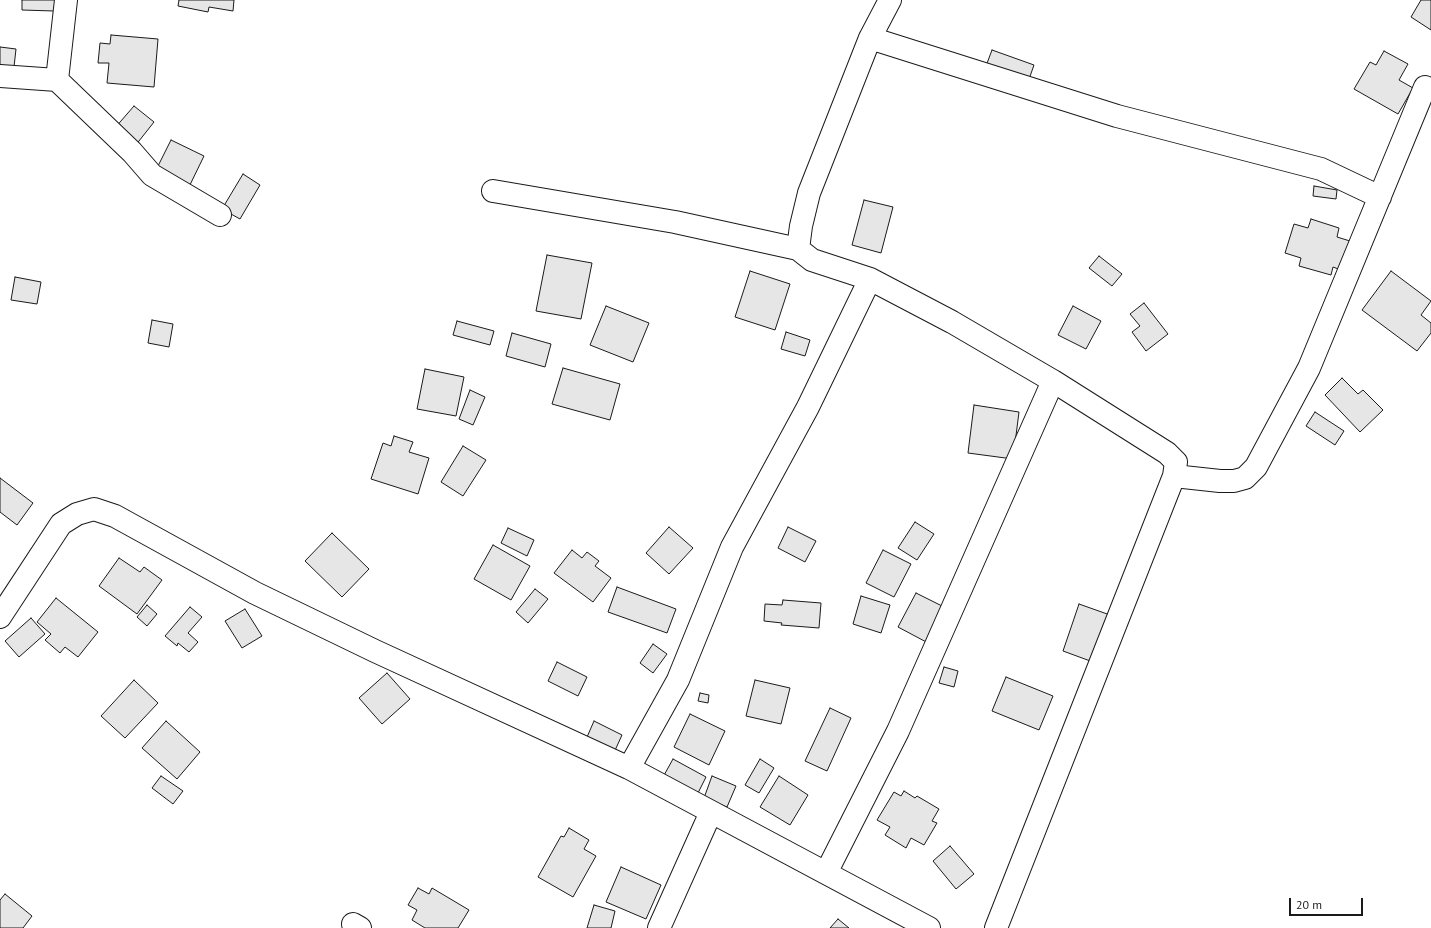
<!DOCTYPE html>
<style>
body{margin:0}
#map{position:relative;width:1431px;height:928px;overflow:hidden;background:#fff;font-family:"PT Sans",sans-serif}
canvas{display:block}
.scale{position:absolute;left:1289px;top:898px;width:74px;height:18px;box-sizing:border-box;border:2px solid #1a1a1a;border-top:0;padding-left:5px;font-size:12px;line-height:14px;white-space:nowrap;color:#1a1a1a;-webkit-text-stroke:3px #fff;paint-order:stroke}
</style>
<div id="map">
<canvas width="1431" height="928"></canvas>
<div class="scale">20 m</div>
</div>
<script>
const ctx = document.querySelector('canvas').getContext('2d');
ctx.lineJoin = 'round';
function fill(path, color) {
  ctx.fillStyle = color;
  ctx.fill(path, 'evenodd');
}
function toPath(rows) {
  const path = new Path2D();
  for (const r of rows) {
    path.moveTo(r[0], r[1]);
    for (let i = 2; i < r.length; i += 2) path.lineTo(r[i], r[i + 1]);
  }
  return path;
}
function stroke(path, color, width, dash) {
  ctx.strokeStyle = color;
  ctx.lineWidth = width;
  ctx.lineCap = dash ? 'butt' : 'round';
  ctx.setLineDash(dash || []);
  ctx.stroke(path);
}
const building = toPath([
 [22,0,55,0,54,11,22,10,22,0],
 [179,0,234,0,233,11,209,7,208,12,178,6,179,0],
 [1421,0,1431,0,1431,30,1411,17,1421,0],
 [111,35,158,39,154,87,107,83,109,63,98,63,100,43,110,44,111,35],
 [0,47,16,49,14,67,0,65,0,47],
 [992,50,1034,65,1028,82,986,66,992,50],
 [1384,51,1408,64,1399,80,1413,88,1398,114,1354,89,1370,62,1376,65,1384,51],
 [134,106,154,122,135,146,114,129,134,106],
 [171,140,204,156,187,191,154,174,171,140],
 [243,174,260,185,240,219,222,209,243,174],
 [1314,186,1337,190,1336,199,1313,196,1314,186],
 [864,200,893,207,881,253,852,245,864,200],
 [1311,219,1339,228,1337,237,1350,241,1341,270,1333,267,1331,275,1299,266,1301,258,1285,253,1294,224,1308,228,1311,219],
 [547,255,592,263,581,319,536,311,547,255],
 [1099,256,1122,274,1112,286,1089,268,1099,256],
 [750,271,790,284,775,330,735,317,750,271],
 [1391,271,1431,301,1421,315,1431,323,1431,333,1417,351,1362,310,1391,271],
 [15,277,41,282,37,304,11,300,15,277],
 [1144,303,1168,334,1146,351,1132,332,1140,326,1130,314,1144,303],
 [606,306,649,323,633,362,590,345,606,306],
 [1073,306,1101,321,1086,349,1058,335,1073,306],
 [152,320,173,324,169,347,148,343,152,320],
 [457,321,494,331,490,345,453,335,457,321],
 [786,332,810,340,805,356,781,349,786,332],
 [512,333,551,344,545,367,506,356,512,333],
 [563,368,620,384,610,420,552,404,563,368],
 [425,369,464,377,456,416,417,409,425,369],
 [1342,378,1358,394,1363,390,1383,410,1360,432,1325,395,1342,378],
 [470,390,485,397,473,425,459,419,470,390],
 [974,405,1019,412,1013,459,968,453,974,405],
 [1315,412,1344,431,1335,445,1306,426,1315,412],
 [394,436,413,442,409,452,429,458,418,494,371,479,383,443,391,446,394,436],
 [463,446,486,460,463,496,441,482,463,446],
 [0,478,33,503,17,525,0,512,0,478],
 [915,522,934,534,917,560,898,548,915,522],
 [669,527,693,548,669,574,646,553,669,527],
 [788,527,816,541,805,562,778,548,788,527],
 [508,528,534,540,527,556,501,543,508,528],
 [332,533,369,569,342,597,305,561,332,533],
 [493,545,530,566,511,600,474,579,493,545],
 [572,550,582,558,587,552,599,561,595,566,611,578,593,602,554,573,572,550],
 [883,550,911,564,894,597,866,583,883,550],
 [119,558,140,572,144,567,162,580,137,614,99,586,119,558],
 [617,587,676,609,667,633,608,612,617,587],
 [535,589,548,599,528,623,516,612,535,589],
 [916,593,948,609,930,644,898,627,916,593],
 [861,596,890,605,881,633,853,624,861,596],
 [56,598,98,632,78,657,65,647,60,653,45,640,51,634,37,622,56,598],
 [783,600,821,603,819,628,781,625,782,623,764,621,765,604,782,605,783,600],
 [1079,604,1110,615,1093,662,1063,651,1079,604],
 [147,605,157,614,147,626,137,617,147,605],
 [190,607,202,617,188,633,198,642,189,652,178,643,177,646,165,636,190,607],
 [245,609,262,636,242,648,225,621,245,609],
 [31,618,45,634,19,657,5,641,31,618],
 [653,644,667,654,653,673,640,663,653,644],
 [557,662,587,677,578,696,548,681,557,662],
 [944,667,958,671,954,687,939,683,944,667],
 [387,673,410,699,382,724,359,698,387,673],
 [1006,677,1053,696,1039,730,992,711,1006,677],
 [134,680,158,703,125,738,101,716,134,680],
 [755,680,790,688,781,724,746,716,755,680],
 [700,693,709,695,708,703,698,701,700,693],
 [830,708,851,718,827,771,805,761,830,708],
 [690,714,725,731,709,765,674,747,690,714],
 [166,721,200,752,177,779,142,748,166,721],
 [594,721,622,735,612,757,584,744,594,721],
 [673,759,706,777,697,795,663,777,673,759],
 [760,759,774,768,759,793,745,785,760,759],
 [161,776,183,791,173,804,152,788,161,776],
 [712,776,736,786,727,807,704,798,712,776],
 [779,776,808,795,790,825,760,807,779,776],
 [904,791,915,798,917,796,939,809,932,821,937,823,924,845,911,838,906,848,885,835,890,827,877,820,894,792,901,796,904,791],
 [569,828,589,840,584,849,596,856,573,897,538,877,561,836,564,837,569,828],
 [950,846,974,874,956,889,933,861,950,846],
 [621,867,661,885,646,919,606,902,621,867],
 [418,888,429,894,432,888,469,910,458,928,425,928,412,920,417,910,408,905,418,888],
 [5,894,32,916,23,928,0,928,0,900,5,894],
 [594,905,615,911,611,928,587,928,594,905],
 [838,919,849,928,830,928,838,919]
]);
const minor = toPath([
 [890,0,870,38,809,193,801,226,798,249,812,260,870,279,952,322,1053,381,1167,453,1176,462,1174,476,996,928],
 [870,38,1117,116,1321,169,1380,197],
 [0,76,57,80,66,0],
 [57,80,132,152,152,175,220,215],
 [493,191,675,222,798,249],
 [1174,476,1220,481,1234,481,1245,478,1256,467,1309,368,1425,87],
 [0,617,61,524,77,514,94,509,115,516,255,593,375,651,629,768,929,928],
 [629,768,678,680,732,547,808,407,870,279],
 [826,873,898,731,1053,381],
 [353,924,360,928],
 [659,928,711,812]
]);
fill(building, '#e6e6e6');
stroke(building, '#1a1a1a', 1);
stroke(minor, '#1a1a1a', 24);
stroke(minor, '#fff', 22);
</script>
